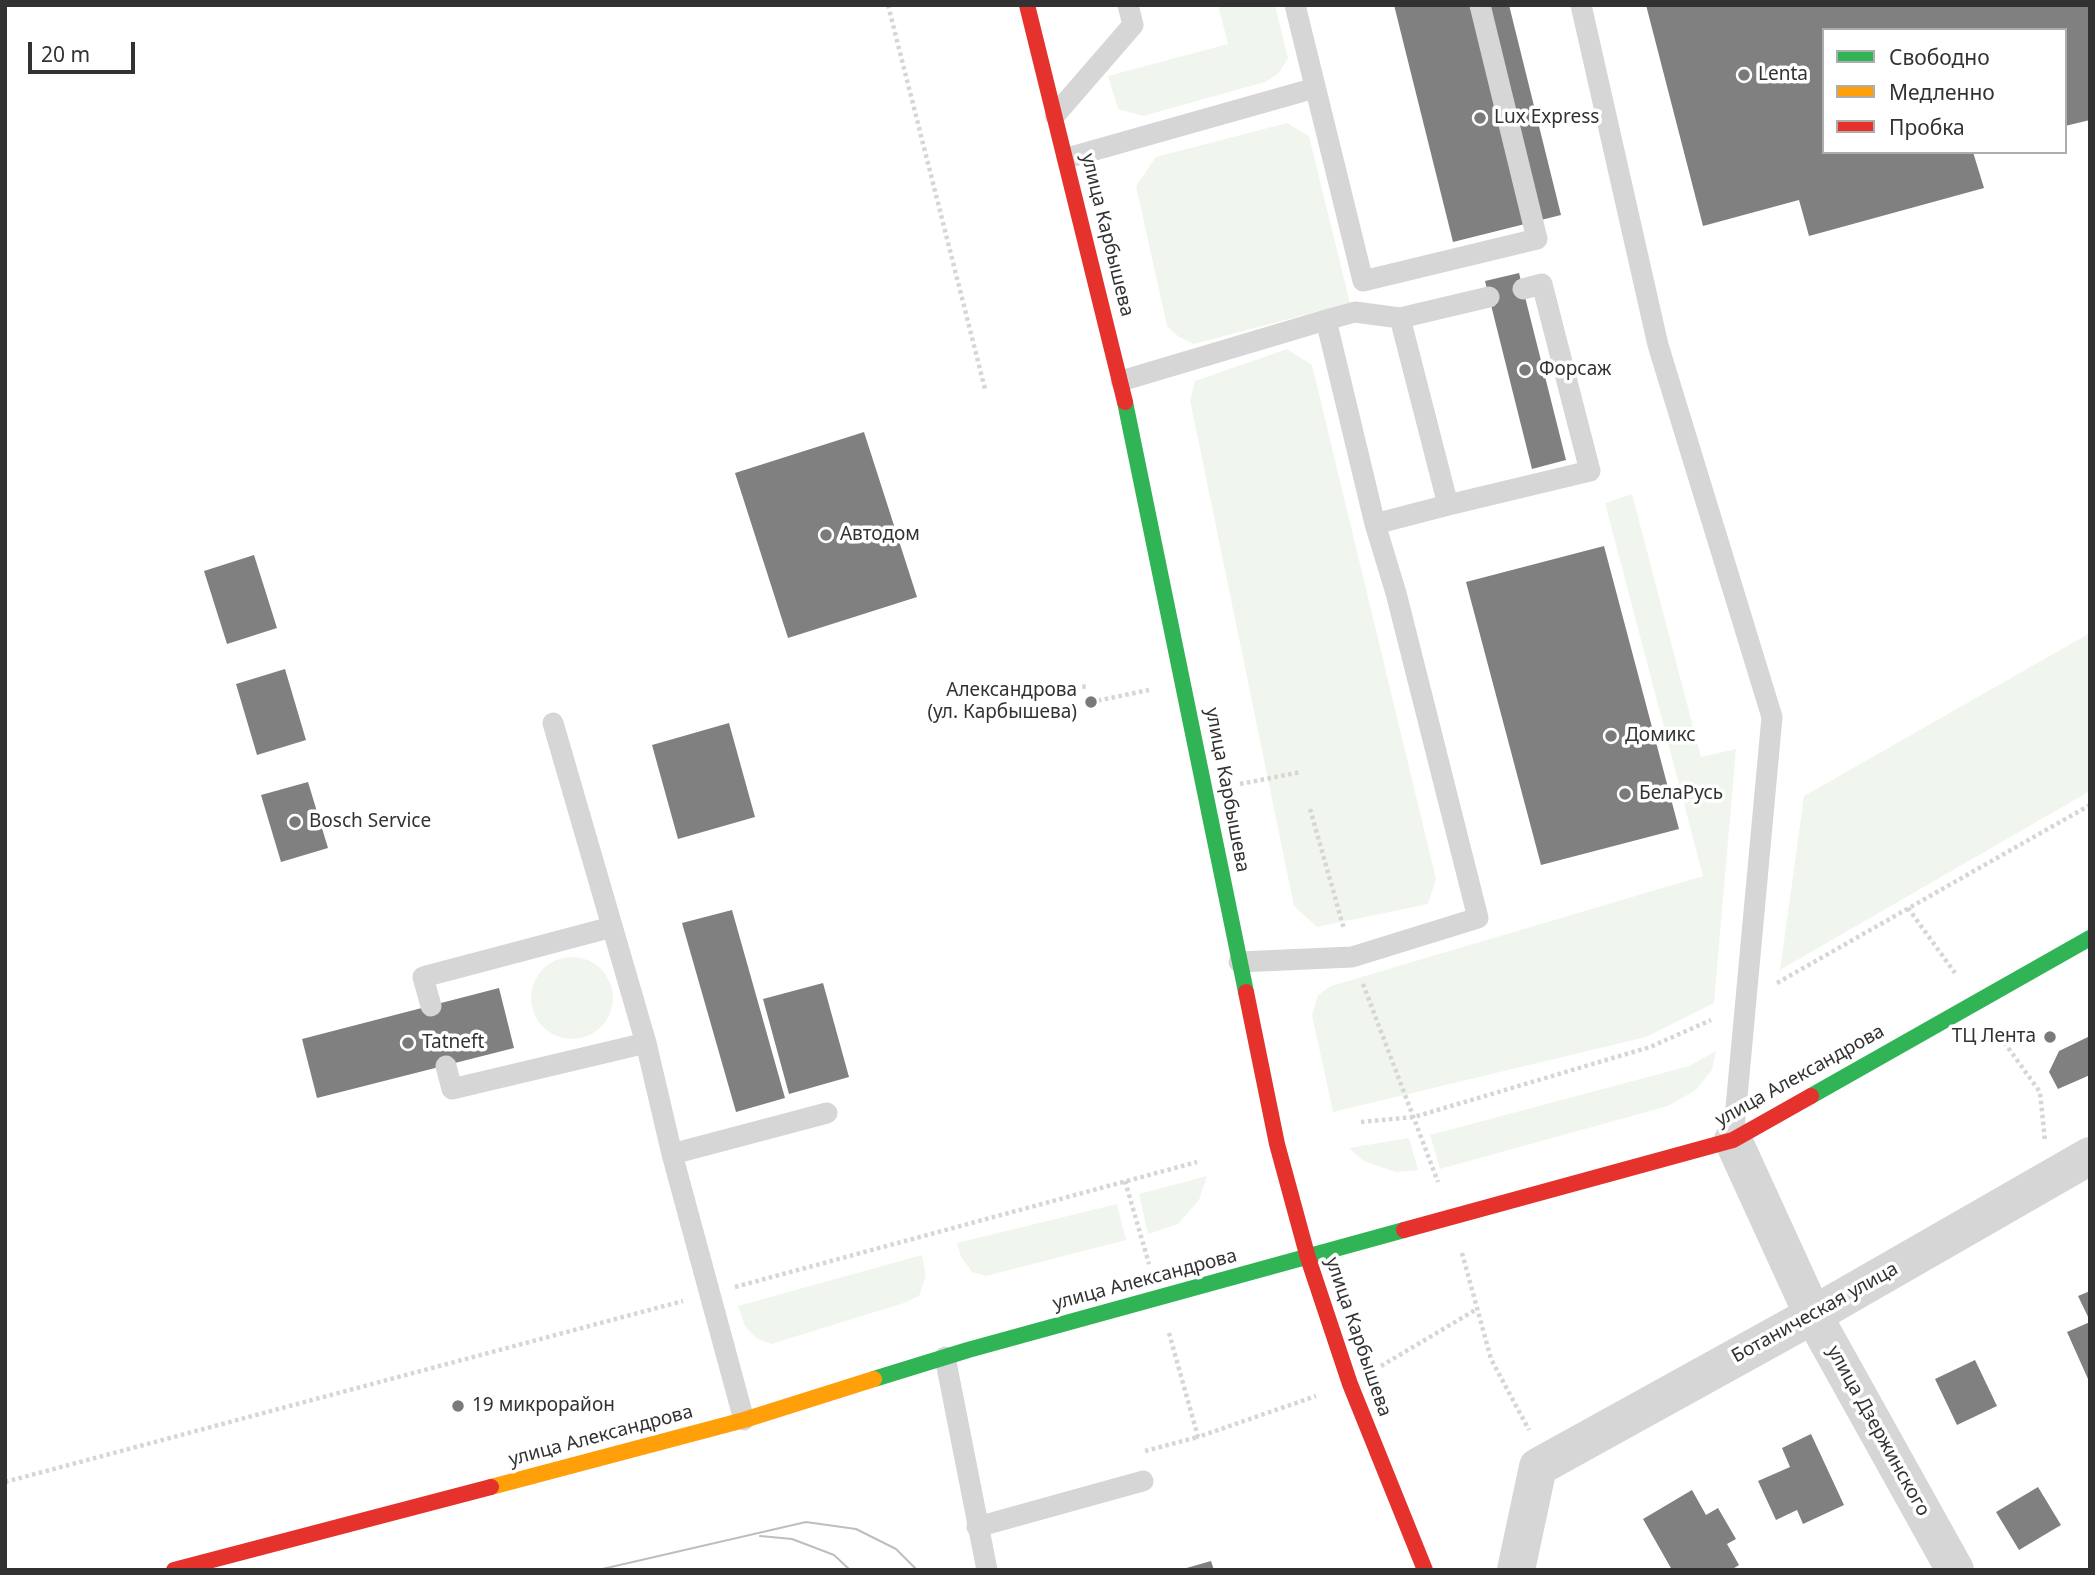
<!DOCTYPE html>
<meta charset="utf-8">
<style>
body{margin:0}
#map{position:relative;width:2095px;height:1575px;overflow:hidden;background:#fff;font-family:"Noto Sans",sans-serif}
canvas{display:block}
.frame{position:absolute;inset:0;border:7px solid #323232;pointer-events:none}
.legend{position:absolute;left:1822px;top:28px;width:245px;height:126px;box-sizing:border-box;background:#fff;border:2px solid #adadad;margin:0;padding:9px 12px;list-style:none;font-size:21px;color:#323232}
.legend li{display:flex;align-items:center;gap:14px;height:35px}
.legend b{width:35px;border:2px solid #adadad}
.scale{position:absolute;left:28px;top:42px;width:107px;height:32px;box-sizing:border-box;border:4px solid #323232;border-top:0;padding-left:9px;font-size:21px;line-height:24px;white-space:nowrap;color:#323232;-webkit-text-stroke:5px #fff;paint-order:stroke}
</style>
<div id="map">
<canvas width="2095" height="1575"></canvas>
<div class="frame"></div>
<ul class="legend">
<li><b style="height:9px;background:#30b455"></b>Свободно</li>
<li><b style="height:9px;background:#ff9f0a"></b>Медленно</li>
<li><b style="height:9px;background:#e5322d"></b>Пробка</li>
</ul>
<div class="scale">20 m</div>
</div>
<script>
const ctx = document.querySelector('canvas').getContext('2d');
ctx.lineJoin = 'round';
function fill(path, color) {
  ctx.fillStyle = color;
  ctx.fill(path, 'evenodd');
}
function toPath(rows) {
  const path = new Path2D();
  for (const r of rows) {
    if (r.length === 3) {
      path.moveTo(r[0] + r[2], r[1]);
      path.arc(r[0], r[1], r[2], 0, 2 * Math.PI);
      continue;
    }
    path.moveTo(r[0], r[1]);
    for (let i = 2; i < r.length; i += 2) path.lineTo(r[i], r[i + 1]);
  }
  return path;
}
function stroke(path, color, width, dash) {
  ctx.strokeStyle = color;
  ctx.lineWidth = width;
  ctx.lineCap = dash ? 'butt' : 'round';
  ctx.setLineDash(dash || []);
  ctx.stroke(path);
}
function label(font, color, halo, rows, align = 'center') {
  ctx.font = font + ' "Noto Sans",sans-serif';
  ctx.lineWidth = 7;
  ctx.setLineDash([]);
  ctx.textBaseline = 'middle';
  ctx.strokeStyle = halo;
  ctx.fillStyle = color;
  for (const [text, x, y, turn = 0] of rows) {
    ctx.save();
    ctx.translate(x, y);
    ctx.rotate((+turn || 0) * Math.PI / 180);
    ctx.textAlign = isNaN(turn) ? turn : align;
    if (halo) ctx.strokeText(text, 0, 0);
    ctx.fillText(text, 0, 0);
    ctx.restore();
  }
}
const green = toPath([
 [1218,5,1275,5,1288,58,1278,74,1265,82,1143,116,1118,109,1108,76,1228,44],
 [1287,123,1309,136,1350,303,1194,344,1179,337,1167,326,1136,186,1156,157],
 [1287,349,1312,365,1436,879,1428,904,1317,927,1294,906,1190,400,1195,381],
 [1632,494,1701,757,1736,749,1714,1003,1646,1037,1333,1112,1312,1015,1318,995,1331,986,1703,876,1605,503],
 [2090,633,2090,791,1780,970,1804,796],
 [572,998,41],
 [1716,1051,1712,1070,1696,1090,1668,1106,1440,1169,1430,1135,1689,1066],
 [1409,1138,1418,1170,1396,1172,1364,1161,1349,1148],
 [1207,1176,1199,1200,1178,1224,1148,1234,1139,1194],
 [1117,1204,1126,1240,986,1276,972,1272,961,1257,957,1243],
 [922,1255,926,1276,919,1296,904,1303,771,1344,756,1338,745,1326,738,1306]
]);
const building = toPath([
 [1394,5,1509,5,1561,215,1453,242],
 [1646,5,2090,5,2090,120,2065,126,2065,30,1824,30,1824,152,1973,152,1984,188,1809,236,1799,200,1703,226],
 [1519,273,1566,460,1532,469,1485,281],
 [864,432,917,597,788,638,735,473],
 [1604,546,1679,829,1541,865,1466,582],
 [254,555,277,628,227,644,204,571],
 [285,669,306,740,257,755,236,684],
 [729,723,755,817,678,839,652,745],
 [308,782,328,848,281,862,261,795],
 [732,910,785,1098,736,1112,682,923],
 [823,983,849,1077,789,1094,763,999],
 [499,988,514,1048,317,1098,302,1039],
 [2090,1036,2090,1075,2058,1089,2049,1072,2059,1051],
 [2090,1291,2090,1321,2078,1296],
 [2090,1322,2090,1378,2088,1379,2067,1332],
 [1975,1360,1997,1406,1957,1425,1935,1379],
 [1811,1434,1844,1505,1803,1524,1797,1510,1776,1520,1758,1481,1790,1467,1782,1448],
 [2038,1487,2061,1525,2019,1550,1996,1512],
 [1692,1490,1706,1515,1718,1508,1736,1539,1727,1544,1739,1565,1731,1570,1672,1570,1643,1519],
 [1211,1561,1214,1570,1183,1570,1183,1569]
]);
const path = toPath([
 [888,5,985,389],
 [1048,694,1087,686],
 [1091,702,1149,690],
 [1240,784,1301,772],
 [1310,809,1344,929],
 [1908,908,1955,973],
 [1777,983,2090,805],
 [1363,984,1438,1182],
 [1996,1031,2040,1092,2045,1141],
 [1361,1122,1414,1117,1650,1047,1711,1020],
 [1125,1181,1149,1264],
 [1462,1253,1491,1359,1529,1430],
 [735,1287,1197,1162],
 [1169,1333,1198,1437,1316,1396],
 [1381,1366,1477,1309],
 [1145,1451,1198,1437],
 [5,1482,683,1301]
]);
const lane = toPath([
 [1295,5,1363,281,1537,239,1480,5],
 [1581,5,1658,345,1772,717,1733,1140],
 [1055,115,1133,25,1128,5],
 [1067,158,1315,88],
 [1400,318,1489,297],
 [1121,381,1326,320,1355,312,1400,318,1448,505,1375,524,1326,320],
 [1448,505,1590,471,1542,284,1523,289],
 [553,723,646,1043,672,1154,744,1420],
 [1239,962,1352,957,1478,918,1396,593,1375,524],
 [431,1006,423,977,612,927],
 [446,1066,452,1089,646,1043],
 [672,1154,827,1113],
 [945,1357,987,1570],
 [977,1527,1143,1481]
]);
const street = toPath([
 [1733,1140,1813,1315,1955,1570],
 [1516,1570,1538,1467,1813,1315,2090,1156]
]);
const fast = toPath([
 [1125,402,1246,992],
 [1811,1096,2090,938],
 [874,1379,968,1350,1404,1230]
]);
const slow = toPath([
 [491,1487,744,1420,874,1379]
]);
const jam = toPath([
 [1027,5,1125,402],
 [1246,992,1277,1144,1308,1258,1350,1384,1425,1570],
 [1404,1230,1733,1140,1811,1096],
 [174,1570,491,1487]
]);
const tram = toPath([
 [760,1536,792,1539,834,1555,850,1570],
 [598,1570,806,1522,856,1529,896,1549,917,1570]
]);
const markers = [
 [1744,75,7,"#7a7a7a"],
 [1480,118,7,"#7a7a7a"],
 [1525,370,7,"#7a7a7a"],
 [826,535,7,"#7a7a7a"],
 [1091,702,7,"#7a7a7a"],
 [1611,736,7,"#7a7a7a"],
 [1625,794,7,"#7a7a7a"],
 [295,822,7,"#7a7a7a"],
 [2050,1037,7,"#7a7a7a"],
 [408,1043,7,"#7a7a7a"],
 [458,1406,7,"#7a7a7a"]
];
const poiNames = [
 ["Lenta",1758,75],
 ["Lux Express",1494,118],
 ["Форсаж",1539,370],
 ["Автодом",840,535],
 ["Александрова",1077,691,"right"],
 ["(ул. Карбышева)",1077,713,"right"],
 ["Домикс",1625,736],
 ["БелаРусь",1639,794],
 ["Bosch Service",309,822],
 ["ТЦ Лента",2036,1037,"right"],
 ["Tatneft",422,1043],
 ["19 микрорайон",472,1406]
];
const streetNames = [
 ["улица Карбышева",1107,235,76],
 ["улица Карбышева",1227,790,79],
 ["улица Александрова",1800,1076,-29],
 ["улица Александрова",1145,1280,-15],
 ["Ботаническая улица",1815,1313,-29],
 ["улица Карбышева",1358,1337,71],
 ["улица Дзержинского",1878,1431,61],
 ["улица Александрова",601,1436,-15]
];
fill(green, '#f0f6ee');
fill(building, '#808080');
stroke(path, '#d6d6d6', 4.5, [3.5, 3.5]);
stroke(lane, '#d6d6d6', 21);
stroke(street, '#d6d6d6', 38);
stroke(fast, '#30b455', 16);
stroke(slow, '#ff9f0a', 16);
stroke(jam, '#e5322d', 16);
stroke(tram, '#bebebe', 2);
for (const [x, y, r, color] of markers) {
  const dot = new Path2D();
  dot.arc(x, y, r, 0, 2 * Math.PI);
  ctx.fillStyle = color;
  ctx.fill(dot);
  stroke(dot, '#fff', 2.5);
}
label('19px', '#323232', '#fff', poiNames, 'left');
label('19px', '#323232', '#fff', streetNames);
</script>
